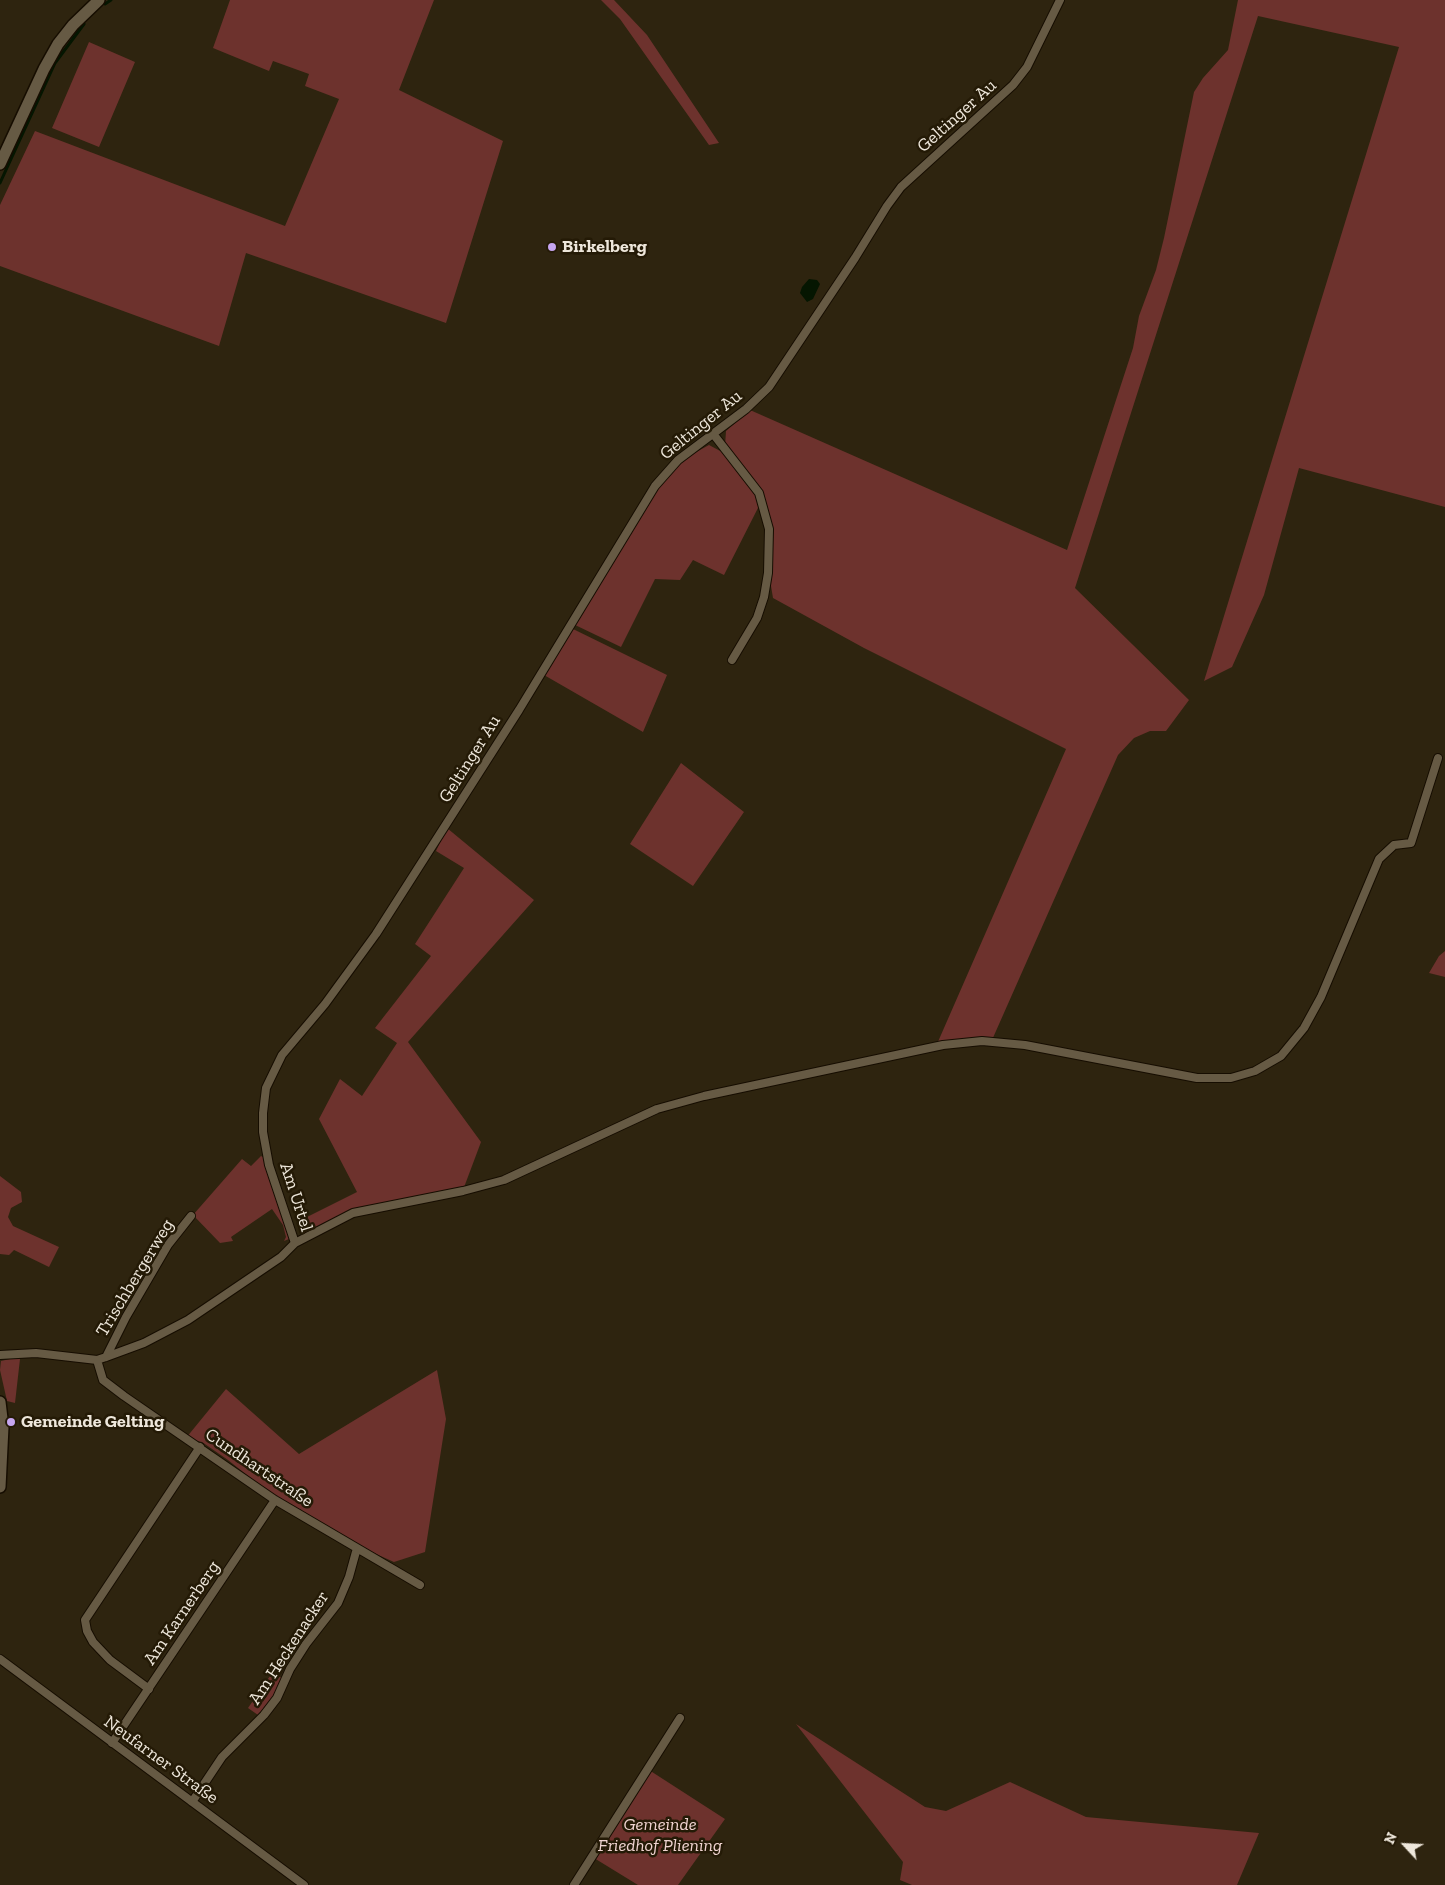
<!DOCTYPE html>
<meta charset="utf-8">
<style>
body{margin:0}
#map{position:relative;width:1445px;height:1885px;overflow:hidden;background:#2e240f;font-family:"Zilla Slab",serif}
canvas{display:block}
.north{position:absolute;left:1380px;top:1820px;width:50px;height:50px;-webkit-text-stroke:4px #241a06;paint-order:stroke;rotate:295deg;font-size:14px;font-weight:700;line-height:20px;text-align:center;color:#eee7db}
.north::after{content:'';display:block;margin:auto;width:18px;height:22px;background:#eee7db;clip-path:polygon(50% 0,100% 100%,50% 72%,0 100%)}
</style>
<div id="map">
<canvas width="1445" height="1885"></canvas>
<div class="north">N</div>
</div>
<script>
const ctx = document.querySelector('canvas').getContext('2d');
ctx.lineJoin = 'round';
function fill(path, color) {
  ctx.fillStyle = color;
  ctx.fill(path, 'evenodd');
}
function toPath(rows) {
  const path = new Path2D();
  for (const r of rows) {
    path.moveTo(r[0], r[1]);
    for (let i = 2; i < r.length; i += 2) path.lineTo(r[i], r[i + 1]);
  }
  return path;
}
function stroke(path, color, width, dash) {
  ctx.strokeStyle = color;
  ctx.lineWidth = width;
  ctx.lineCap = dash ? 'butt' : 'round';
  ctx.setLineDash(dash || []);
  ctx.stroke(path);
}
function label(font, color, halo, rows, align = 'center') {
  ctx.font = font + ' "Zilla Slab",serif';
  ctx.lineWidth = 5;
  ctx.setLineDash([]);
  ctx.textBaseline = 'middle';
  ctx.strokeStyle = halo;
  ctx.fillStyle = color;
  for (const [text, x, y, turn = 0] of rows) {
    ctx.save();
    ctx.translate(x, y);
    ctx.rotate((+turn || 0) * Math.PI / 180);
    ctx.textAlign = isNaN(turn) ? turn : align;
    if (halo) ctx.strokeText(text, 0, 0);
    ctx.fillText(text, 0, 0);
    ctx.restore();
  }
}
const green = toPath([
 [230,0,434,0,399,90,503,141,446,323,246,253,219,346,0,266,0,205,35,131,285,226,339,99,305,86,309,74,273,61,269,71,213,48],
 [601,0,614,0,647,35,719,143,709,145,620,19],
 [1238,0,1445,0,1445,507,1299,468,1264,595,1232,667,1204,681,1399,47,1258,16,1075,588,1189,700,1166,731,1150,731,1134,738,1118,755,992,1040,937,1044,1066,749,864,648,773,598,771,586,773,531,767,505,761,491,725,446,726,431,750,410,1067,550,1133,348,1139,316,1156,270,1164,238,1194,92,1203,78,1228,50],
 [89,42,135,62,99,147,52,128],
 [709,445,724,453,757,495,760,504,724,575,693,560,680,580,655,579,621,647,573,624,652,494,678,462],
 [571,628,667,675,643,732,544,675],
 [681,763,744,812,693,886,630,844],
 [447,828,534,900,408,1042,481,1142,463,1190,350,1210,304,1235,299,1230,297,1222,357,1192,319,1119,340,1079,362,1096,397,1043,375,1028,431,956,415,944,464,868,436,851],
 [1445,951,1445,977,1429,973,1439,956],
 [261,1156,263,1157,288,1227,289,1239,284,1241,286,1237,283,1225,272,1209,231,1237,233,1241,220,1243,193,1215,242,1159,251,1166],
 [0,1176,21,1192,22,1202,11,1208,8,1217,13,1226,59,1247,49,1267,14,1250,9,1255,0,1254],
 [10,1359,20,1359,15,1403,7,1401,0,1370,1,1361],
 [437,1370,446,1419,425,1552,394,1562,358,1546,277,1499,228,1460,202,1442,186,1438,226,1389,299,1454],
 [272,1673,282,1678,274,1696,258,1715,248,1708],
 [796,1724,925,1807,946,1811,1010,1782,1086,1817,1259,1833,1237,1885,912,1885,900,1880,903,1862],
 [649,1770,725,1819,678,1885,638,1885,594,1858]
]);
const water = toPath([
 [809,279,817,280,820,284,813,299,807,302,800,293,802,287]
]);
const stream = toPath([
 [105,4,111,0],
 [0,183,55,63,84,24]
]);
const minor = toPath([
 [714,435,759,493,769,529,768,573,764,597,757,618,732,660],
 [295,1243,353,1213,463,1191,504,1180,657,1109,704,1096,943,1045,982,1041,1025,1045,1197,1078,1231,1078,1255,1071,1281,1056,1304,1028,1321,997,1379,859,1394,845,1411,843,1438,758],
 [0,1355,36,1353,97,1360,106,1357,144,1343,188,1320,281,1257,295,1243,269,1165,263,1132,263,1113,266,1088,282,1055,325,1004,376,934,519,710,655,486,678,460,746,409,769,387,855,258,887,206,901,187,1013,85,1027,67,1060,0],
 [106,1357,126,1317,168,1245,191,1216],
 [97,1360,103,1380,124,1396,275,1500,420,1585],
 [0,1659,304,1885],
 [149,1689,110,1660,93,1642,87,1631,85,1620,200,1447],
 [112,1743,275,1500],
 [192,1802,222,1757,264,1715,277,1698,290,1669,306,1644,338,1603,349,1577,357,1548],
 [574,1885,680,1718]
]);
const secondary = toPath([
 [0,164,44,69,58,44,73,25,99,0],
 [0,1402,3,1427,0,1487]
]);
const markers = [
 [552,247,5,"#c6a6f0"],
 [11,1422,5,"#c6a6f0"]
];
const streetNames = [
 ["Geltinger Au",957,116,-42],
 ["Geltinger Au",701,425,-39],
 ["Geltinger Au",470,759,-58],
 ["Am Urtel",296,1197,72],
 ["Trischbergerweg",135,1278,-59],
 ["Cundhartstraße",259,1468,34],
 ["Am Karnerberg",182,1613,-56],
 ["Am Heckenacker",289,1648,-57],
 ["Neufarner Straße",161,1760,36]
];
const poiNames = [
 ["Birkelberg",562,247],
 ["Gemeinde Gelting",21,1422]
];
const parkNames = [
 ["Gemeinde",660,1825],
 ["Friedhof Pliening",660,1846]
];
fill(green, '#6d322d');
fill(water, '#051601');
stroke(stream, '#051601', 3);
stroke(minor, '#160d00', 10);
stroke(secondary, '#160d00', 14);
stroke(minor, '#665a44', 8);
stroke(secondary, '#665a44', 11);
for (const [x, y, r, color] of markers) {
  const dot = new Path2D();
  dot.arc(x, y, r, 0, 2 * Math.PI);
  ctx.fillStyle = color;
  ctx.fill(dot);
  stroke(dot, '#241a06', 2);
}
label('18px', '#eee7db', '#241a06', streetNames);
label('bold 18px', '#eee7db', '#241a06', poiNames, 'left');
label('italic 18px', '#f1d5d2', '#241a06', parkNames);
</script>
